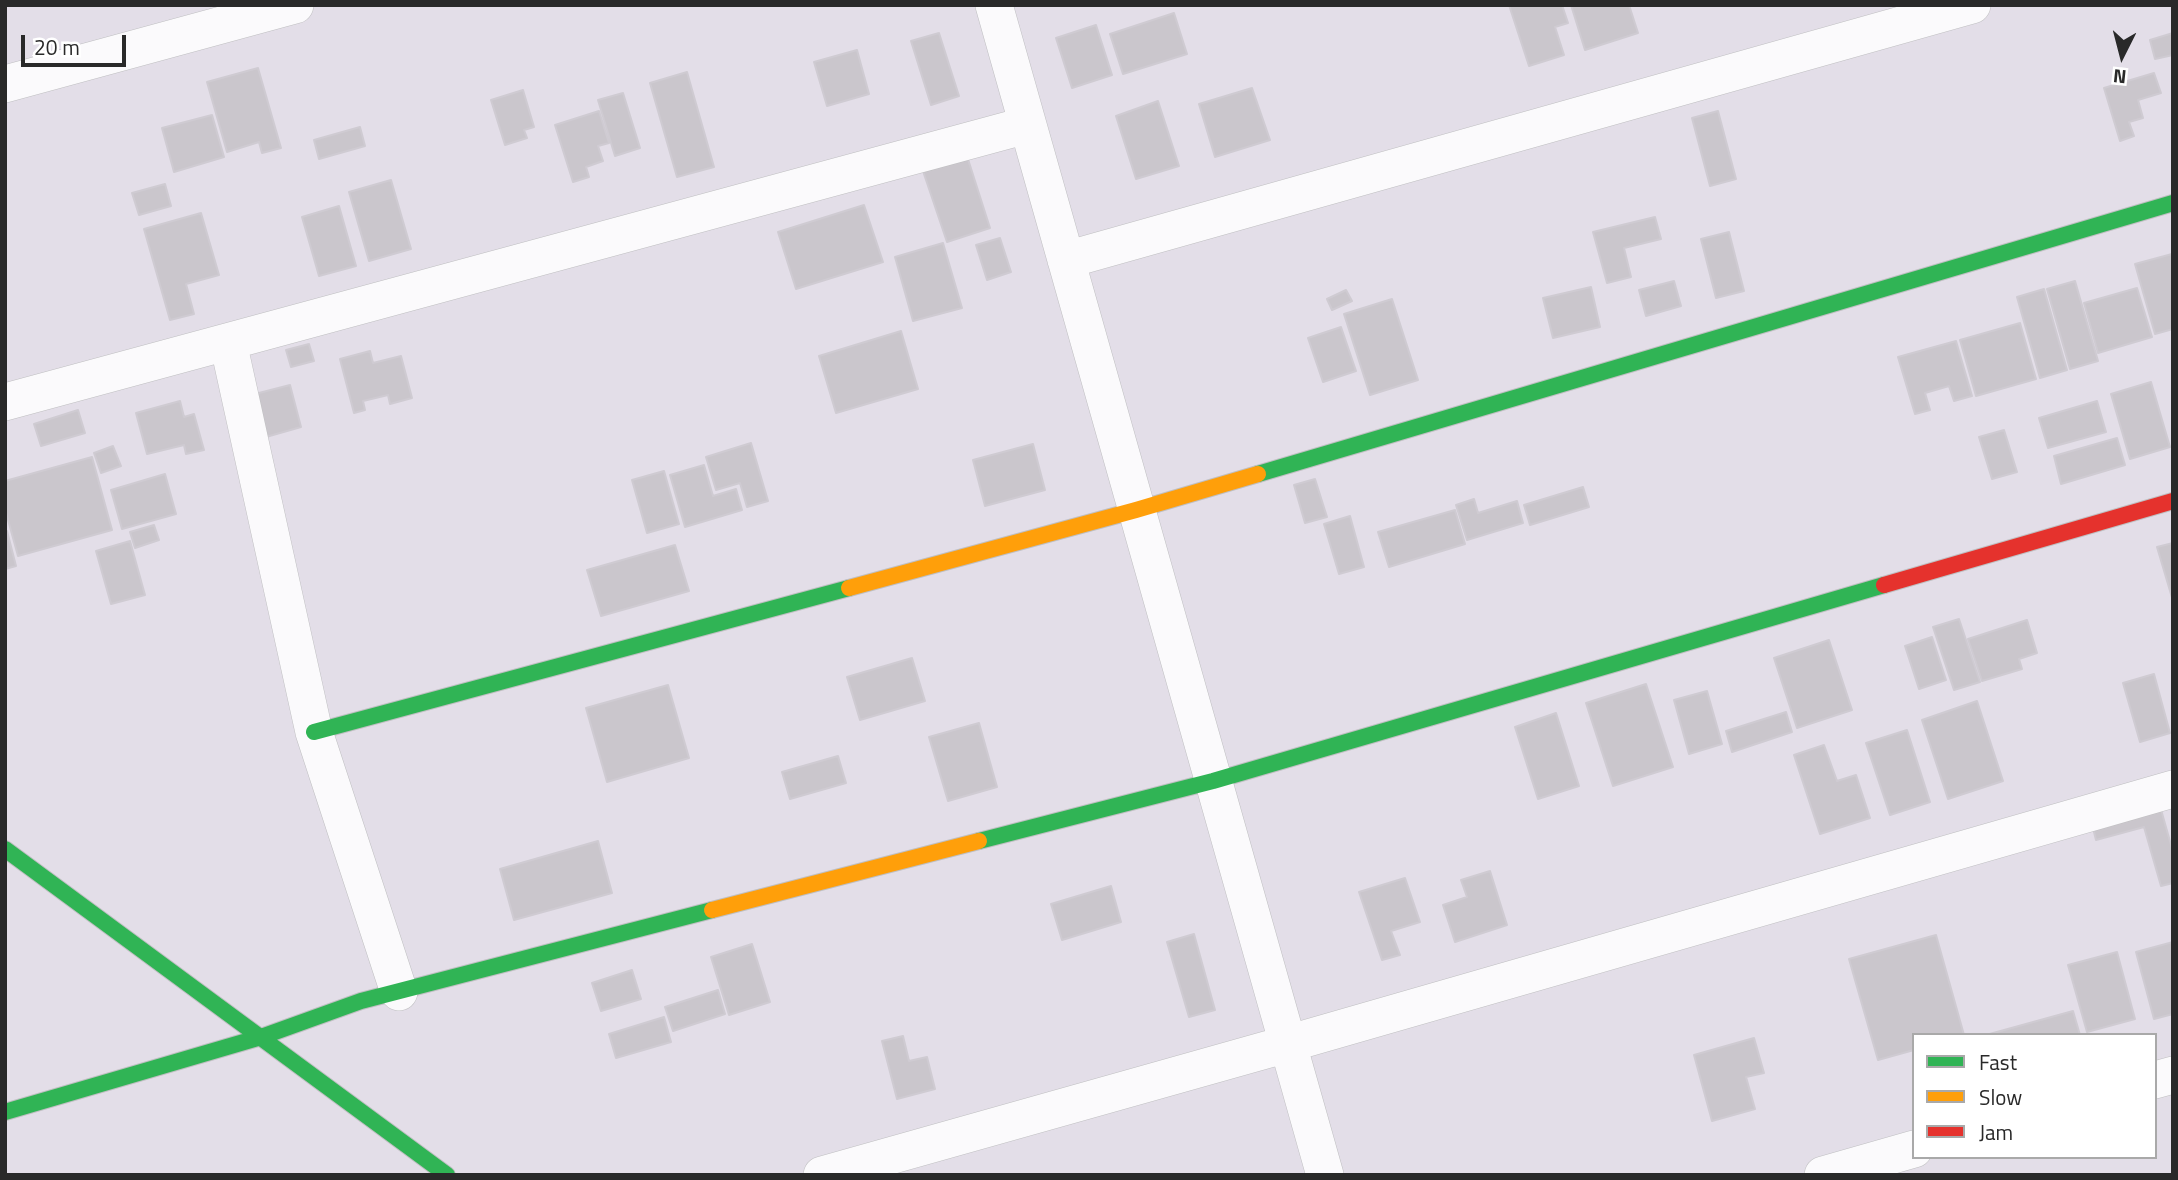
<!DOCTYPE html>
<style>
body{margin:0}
#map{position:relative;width:2178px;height:1180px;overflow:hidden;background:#e3dee8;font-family:"Titillium Web",sans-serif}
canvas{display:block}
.frame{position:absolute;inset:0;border:7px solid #292929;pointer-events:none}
.legend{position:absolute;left:1912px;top:1033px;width:245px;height:126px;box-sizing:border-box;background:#fff;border:2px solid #a9a9a9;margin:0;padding:9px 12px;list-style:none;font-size:21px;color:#292929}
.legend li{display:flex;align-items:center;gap:14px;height:35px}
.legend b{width:35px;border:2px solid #a9a9a9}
.north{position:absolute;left:2087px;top:21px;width:70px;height:70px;-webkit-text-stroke:5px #fff;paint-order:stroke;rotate:186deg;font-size:19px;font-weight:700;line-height:28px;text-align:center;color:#292929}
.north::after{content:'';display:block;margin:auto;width:24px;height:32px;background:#292929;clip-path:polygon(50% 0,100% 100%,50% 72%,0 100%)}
.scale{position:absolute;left:21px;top:35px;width:105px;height:32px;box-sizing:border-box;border:4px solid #292929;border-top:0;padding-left:9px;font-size:21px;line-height:24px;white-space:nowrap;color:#292929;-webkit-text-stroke:5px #fff;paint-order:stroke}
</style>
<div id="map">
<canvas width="2178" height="1180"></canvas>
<div class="frame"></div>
<ul class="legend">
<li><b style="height:9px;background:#30b455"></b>Fast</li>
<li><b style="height:9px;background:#ff9f0a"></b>Slow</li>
<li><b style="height:9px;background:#e5322d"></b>Jam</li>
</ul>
<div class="north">N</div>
<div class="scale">20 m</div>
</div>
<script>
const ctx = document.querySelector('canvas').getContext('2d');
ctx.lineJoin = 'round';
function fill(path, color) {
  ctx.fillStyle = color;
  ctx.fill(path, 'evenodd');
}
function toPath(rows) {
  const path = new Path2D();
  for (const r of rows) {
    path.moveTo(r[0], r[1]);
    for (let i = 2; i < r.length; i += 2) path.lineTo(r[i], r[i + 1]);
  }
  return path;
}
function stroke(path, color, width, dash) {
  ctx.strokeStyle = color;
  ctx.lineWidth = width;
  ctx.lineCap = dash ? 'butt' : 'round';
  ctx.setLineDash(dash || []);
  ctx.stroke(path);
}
const building = toPath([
 [1509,5,1562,5,1568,23,1555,27,1564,55,1529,66,1509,5],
 [1571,5,1629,5,1638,33,1585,50,1571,5],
 [1174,13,1187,54,1123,74,1110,34,1174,13],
 [1096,25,1112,75,1072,88,1056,38,1096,25],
 [939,33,959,96,931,105,911,41,939,33],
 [2173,33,2173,55,2155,59,2150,40,2173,33],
 [857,50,869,94,827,106,814,62,857,50],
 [258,68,281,148,262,153,259,142,227,152,207,82,258,68],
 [687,72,714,167,677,177,650,83,687,72],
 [2154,73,2161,93,2138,100,2143,118,2129,122,2134,136,2120,141,2104,88,2154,73],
 [1252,88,1270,140,1215,157,1199,104,1252,88],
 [523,90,534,127,524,130,527,138,505,145,491,100,523,90],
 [623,93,640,148,615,156,598,100,623,93],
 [1158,101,1179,166,1136,179,1116,116,1158,101],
 [599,111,609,143,598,146,603,161,586,167,589,177,573,182,555,125,599,111],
 [1718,111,1736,179,1710,186,1692,118,1718,111],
 [212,115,224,157,174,172,162,128,212,115],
 [360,127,365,146,319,159,314,140,360,127],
 [967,156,990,228,947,242,923,171,967,156],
 [391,180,411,249,369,261,349,192,391,180],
 [165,184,171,206,139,215,132,193,165,184],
 [864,205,883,262,796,289,778,232,864,205],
 [339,206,356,266,319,276,302,217,339,206],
 [201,213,219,275,186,284,194,314,170,320,144,229,201,213],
 [1655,217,1661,239,1624,248,1631,277,1607,283,1593,232,1655,217],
 [1729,232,1744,291,1716,298,1701,239,1729,232],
 [1000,238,1011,272,987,280,976,245,1000,238],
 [943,243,962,308,913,321,895,257,943,243],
 [2172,254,2173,329,2155,334,2135,264,2172,254],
 [1674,281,1681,306,1646,316,1639,290,1674,281],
 [2075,281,2098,361,2070,369,2047,289,2075,281],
 [1591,287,1600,327,1553,338,1543,298,1591,287],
 [2137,288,2152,337,2098,353,2084,303,2137,288],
 [2044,289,2067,370,2040,378,2017,297,2044,289],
 [1346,290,1352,301,1332,310,1327,299,1346,290],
 [1392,299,1418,380,1370,395,1344,314,1392,299],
 [2020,323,2036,379,1976,396,1960,340,2020,323],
 [1341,327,1356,371,1323,382,1308,338,1341,327],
 [901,331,918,389,836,413,819,356,901,331],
 [1956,341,1972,396,1954,401,1949,386,1925,393,1930,410,1915,414,1898,357,1956,341],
 [309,344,314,361,291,367,286,350,309,344],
 [370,351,373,363,401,356,412,398,390,404,388,395,363,401,365,410,354,413,340,359,370,351],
 [2151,382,2170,447,2130,459,2111,394,2151,382],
 [290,385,301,427,266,437,255,394,290,385],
 [180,401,184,417,194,414,204,450,186,454,184,445,147,454,136,413,180,401],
 [2097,401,2106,432,2048,448,2039,418,2097,401],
 [78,410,85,433,41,446,34,424,78,410],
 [2004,430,2017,472,1992,479,1979,437,2004,430],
 [2117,438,2125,465,2061,484,2054,456,2117,438],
 [751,443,768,501,747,507,740,483,716,490,706,457,751,443],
 [1033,444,1045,490,985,506,973,460,1033,444],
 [113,446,121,466,101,473,94,453,113,446],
 [92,457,112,530,18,556,5,509,5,481,92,457],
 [704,465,713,496,736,489,742,510,685,527,670,475,704,465],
 [664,471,679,524,647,533,632,480,664,471],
 [165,474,176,514,122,529,111,490,165,474],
 [1315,479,1327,517,1305,523,1294,485,1315,479],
 [1583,487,1589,507,1530,525,1524,505,1583,487],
 [1474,499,1478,513,1517,501,1523,523,1467,540,1456,505,1474,499],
 [1455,510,1465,544,1389,567,1378,532,1455,510],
 [1350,516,1364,567,1339,574,1324,524,1350,516],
 [154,525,159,540,135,548,130,532,154,525],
 [7,531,16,566,5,569,5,532,7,531],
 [130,541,145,595,111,604,96,551,130,541],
 [2173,543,2173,601,2157,547,2173,543],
 [675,545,689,591,601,616,587,570,675,545],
 [1959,619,1980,682,1954,690,1933,627,1959,619],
 [2027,620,2037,653,2019,659,2022,669,1982,681,1968,639,2027,620],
 [1932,637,1946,680,1919,689,1905,646,1932,637],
 [1829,640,1852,710,1797,728,1774,658,1829,640],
 [912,658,925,701,860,720,847,677,912,658],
 [2154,674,2170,733,2140,742,2123,683,2154,674],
 [1646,684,1673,767,1613,786,1586,703,1646,684],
 [668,685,689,758,607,782,586,708,668,685],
 [1707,691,1722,744,1689,754,1674,700,1707,691],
 [1977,701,2003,781,1948,799,1922,720,1977,701],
 [1786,712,1792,732,1732,752,1726,731,1786,712],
 [1556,713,1579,786,1538,799,1515,727,1556,713],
 [979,723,997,787,948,801,929,737,979,723],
 [1907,730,1930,802,1890,815,1866,743,1907,730],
 [1824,745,1837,781,1856,775,1870,818,1820,834,1794,755,1824,745],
 [838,756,846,783,790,799,782,772,838,756],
 [2160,806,2173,852,2173,883,2161,886,2144,827,2096,840,2092,824,2160,806],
 [598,841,612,893,514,920,500,869,598,841],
 [1490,871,1507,925,1455,942,1443,905,1467,897,1461,880,1490,871],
 [1405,878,1420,922,1391,931,1400,955,1382,960,1359,892,1405,878],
 [1111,886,1121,922,1062,940,1051,904,1111,886],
 [1194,934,1215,1010,1189,1017,1167,942,1194,934],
 [1936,935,1964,1035,1914,1035,1914,1050,1878,1060,1849,959,1936,935],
 [2173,942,2173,1014,2154,1019,2136,952,2173,942],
 [752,944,770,1002,729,1015,711,957,752,944],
 [2117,952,2135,1019,2087,1032,2068,965,2117,952],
 [632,970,641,999,601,1011,592,983,632,970],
 [718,990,725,1014,673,1031,665,1007,718,990],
 [2073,1011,2080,1035,1986,1035,2073,1011],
 [664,1017,671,1042,616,1058,609,1034,664,1017],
 [903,1036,909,1061,927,1057,935,1089,897,1099,882,1041,903,1036],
 [1754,1038,1764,1073,1746,1077,1755,1109,1712,1121,1694,1055,1754,1038]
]);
const street = toPath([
 [994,5,1325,1175],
 [5,84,295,5],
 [1066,260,1972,5],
 [228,342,314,732,399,992],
 [5,402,1027,125],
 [2155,1080,2173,1075],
 [822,1175,1287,1044,2173,789],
 [1823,1175,1914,1149]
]);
const fast = toPath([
 [1258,474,2173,203],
 [314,732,849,588],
 [979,841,1213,781,1884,585],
 [5,849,447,1175],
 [5,1112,261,1037,361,1001,712,910]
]);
const slow = toPath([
 [849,588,1136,510,1258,474],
 [712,910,979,841]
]);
const jam = toPath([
 [1884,585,2173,501]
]);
fill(building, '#cac6cc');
stroke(building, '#cfcbd2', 2);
stroke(street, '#bfbfc1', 38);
stroke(fast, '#bfbfc1', 18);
stroke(slow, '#bfbfc1', 18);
stroke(jam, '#bfbfc1', 18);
stroke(street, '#fbfafc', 37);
stroke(fast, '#30b455', 16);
stroke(slow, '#ff9f0a', 16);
stroke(jam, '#e5322d', 16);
</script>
